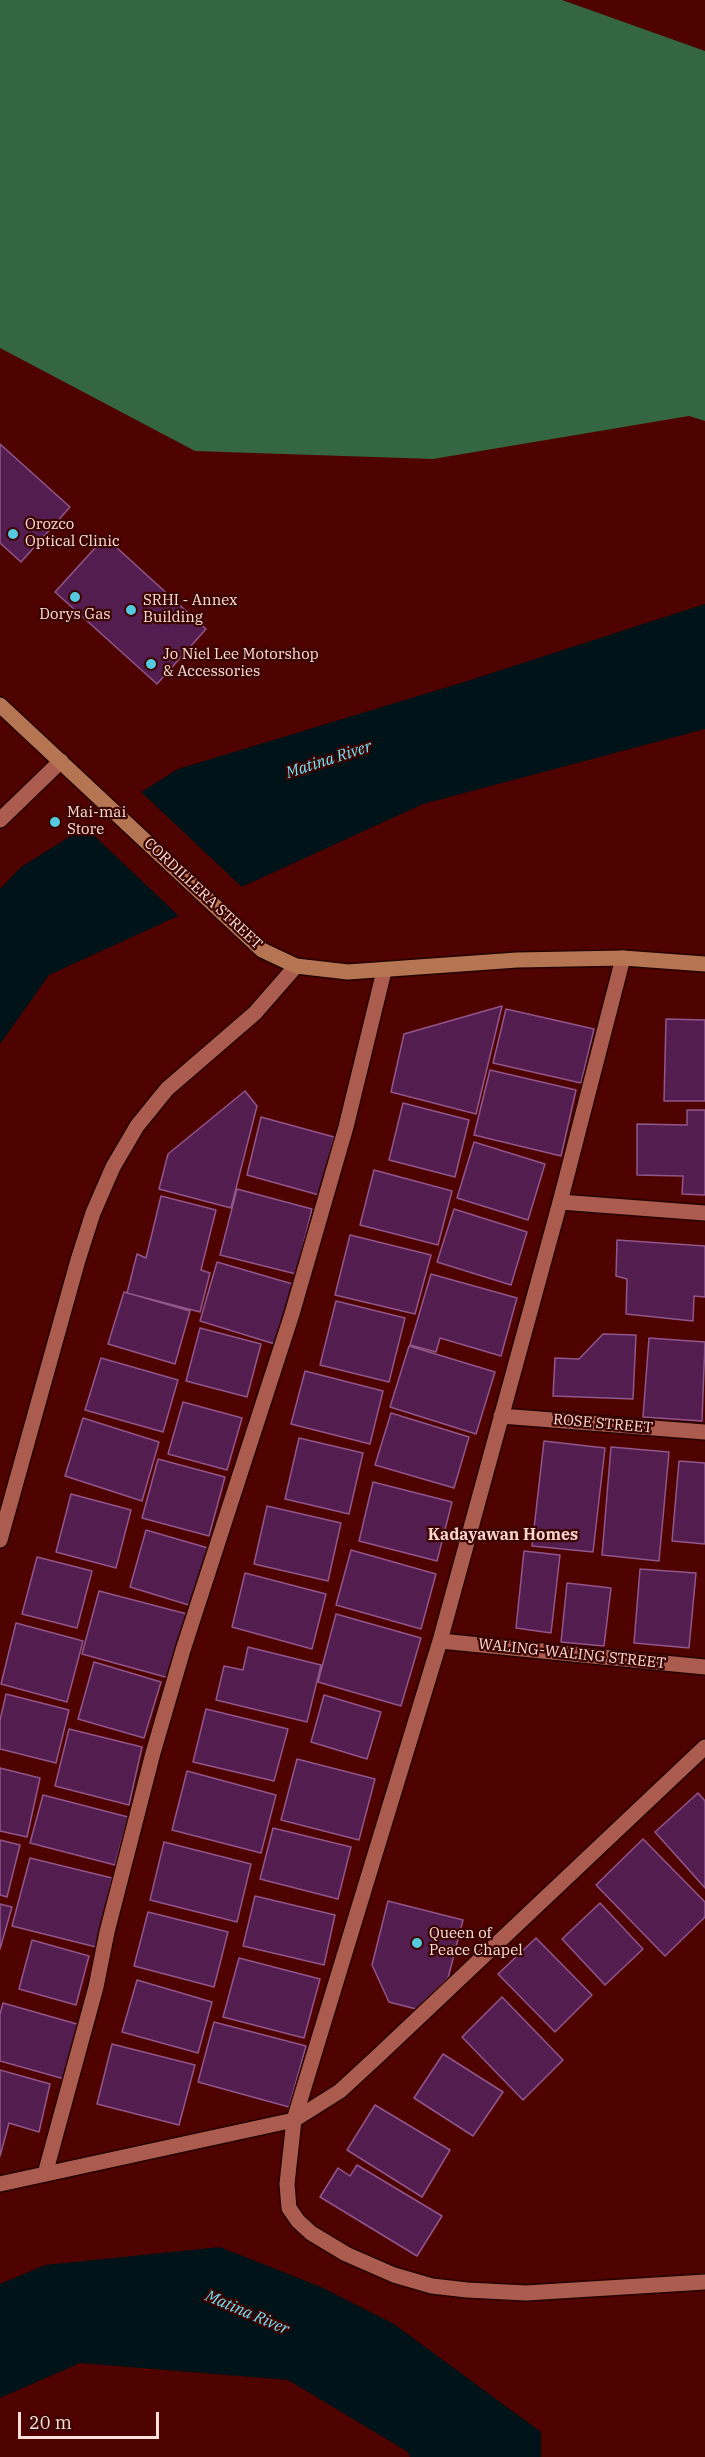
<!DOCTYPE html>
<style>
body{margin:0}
#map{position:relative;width:705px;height:2457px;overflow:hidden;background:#4e0300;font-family:"IBM Plex Serif",serif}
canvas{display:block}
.scale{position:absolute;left:18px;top:2412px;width:141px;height:27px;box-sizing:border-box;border:3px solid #fce0da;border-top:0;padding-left:8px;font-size:18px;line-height:21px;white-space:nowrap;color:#fce0da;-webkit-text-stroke:4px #3c0401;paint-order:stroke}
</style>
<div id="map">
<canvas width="705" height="2457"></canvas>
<div class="scale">20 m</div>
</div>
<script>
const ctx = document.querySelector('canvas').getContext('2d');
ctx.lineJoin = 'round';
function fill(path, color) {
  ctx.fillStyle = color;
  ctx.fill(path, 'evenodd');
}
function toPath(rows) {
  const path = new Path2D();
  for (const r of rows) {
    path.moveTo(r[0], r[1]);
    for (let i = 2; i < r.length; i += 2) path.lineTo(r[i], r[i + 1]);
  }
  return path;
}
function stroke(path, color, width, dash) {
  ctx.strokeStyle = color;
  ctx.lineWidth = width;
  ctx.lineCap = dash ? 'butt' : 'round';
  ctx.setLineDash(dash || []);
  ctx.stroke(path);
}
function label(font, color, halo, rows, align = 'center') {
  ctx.font = font + ' "IBM Plex Serif",serif';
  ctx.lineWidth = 4.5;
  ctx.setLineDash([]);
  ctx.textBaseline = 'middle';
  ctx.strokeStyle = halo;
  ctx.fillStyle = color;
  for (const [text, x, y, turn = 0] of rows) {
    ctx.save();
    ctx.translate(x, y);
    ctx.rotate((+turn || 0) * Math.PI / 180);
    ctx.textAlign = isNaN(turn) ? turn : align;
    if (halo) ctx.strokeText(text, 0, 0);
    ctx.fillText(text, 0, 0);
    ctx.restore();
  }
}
const forest = toPath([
 [0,0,562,0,705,51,705,421,689,416,433,459,195,451,0,348]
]);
const water = toPath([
 [705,604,705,729,423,804,49,975,0,1044,0,889,21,867,178,769,464,682],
 [220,2247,321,2287,394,2324,541,2432,541,2457,410,2457,408,2452,288,2380,80,2363,0,2398,0,2284,45,2265]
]);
const pier = toPath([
 [139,790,244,889,181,918,83,825]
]);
const building = toPath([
 [0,444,70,507,21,562,0,543,0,444],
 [105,537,206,629,157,684,55,592,105,537],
 [502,1006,476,1114,391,1092,404,1034,502,1006],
 [506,1009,594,1029,581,1083,493,1063,506,1009],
 [666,1019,705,1020,705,1101,664,1101,666,1019],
 [490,1070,576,1090,561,1156,474,1135,490,1070],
 [245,1091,257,1106,231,1208,159,1189,168,1154,245,1091],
 [403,1103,469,1120,455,1177,389,1160,403,1103],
 [687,1110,705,1110,705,1195,682,1194,683,1176,637,1175,637,1124,687,1125,687,1110],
 [261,1117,334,1137,319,1195,247,1175,261,1117],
 [474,1142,545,1164,528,1220,457,1198,474,1142],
 [374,1170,452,1191,438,1245,360,1225,374,1170],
 [237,1189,312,1209,296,1274,220,1255,237,1189],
 [161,1196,216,1210,201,1270,210,1273,200,1312,127,1293,137,1254,146,1258,161,1196],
 [454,1209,527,1232,511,1285,437,1262,454,1209],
 [350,1235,431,1255,415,1314,335,1295,350,1235],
 [617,1240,705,1246,705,1297,694,1296,693,1321,626,1314,627,1279,616,1276,617,1240],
 [217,1262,296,1285,278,1345,200,1321,217,1262],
 [431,1274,517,1298,501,1356,440,1338,436,1352,410,1345,431,1274],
 [124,1292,190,1311,175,1364,108,1344,124,1292],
 [336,1301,405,1318,389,1382,320,1365,336,1301],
 [200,1328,261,1344,247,1397,186,1381,200,1328],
 [603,1334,636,1335,633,1399,553,1396,555,1358,579,1359,603,1334],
 [649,1338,705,1342,702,1421,643,1417,649,1338],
 [409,1346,495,1372,476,1434,390,1407,409,1346],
 [101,1358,178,1380,163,1432,85,1410,101,1358],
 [305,1371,383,1391,370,1444,291,1424,305,1371],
 [183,1402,242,1418,227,1470,168,1454,183,1402],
 [391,1413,469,1437,454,1488,375,1465,391,1413],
 [83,1418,159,1442,142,1501,65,1476,83,1418],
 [299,1438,363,1453,349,1514,285,1499,299,1438],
 [544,1441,605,1448,593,1552,532,1546,544,1441],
 [611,1447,669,1452,659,1561,602,1555,611,1447],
 [158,1459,225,1477,209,1536,142,1518,158,1459],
 [679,1461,705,1463,705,1544,672,1541,679,1461],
 [373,1482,452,1502,437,1561,359,1541,373,1482],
 [71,1494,131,1510,116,1568,56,1552,71,1494],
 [267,1506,341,1523,328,1581,254,1564,267,1506],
 [146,1530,208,1548,192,1606,130,1587,146,1530],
 [351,1550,436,1574,421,1629,336,1605,351,1550],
 [524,1551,560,1555,551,1633,516,1628,524,1551],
 [37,1557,92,1571,77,1628,22,1614,37,1557],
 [640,1569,696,1573,689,1648,634,1643,640,1569],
 [245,1573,326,1594,312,1649,232,1627,245,1573],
 [567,1583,611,1588,604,1646,561,1642,567,1583],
 [99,1591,187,1614,169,1678,82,1654,99,1591],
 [336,1614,421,1638,401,1706,318,1682,336,1614],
 [16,1623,83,1641,67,1702,1,1684,16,1623],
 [248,1647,321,1665,307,1722,216,1700,224,1666,243,1670,248,1647],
 [94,1662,161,1682,144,1738,78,1719,94,1662],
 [6,1694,69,1710,56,1763,0,1749,0,1720,6,1694],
 [324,1695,381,1712,367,1759,311,1742,324,1695],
 [206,1709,288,1729,274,1781,193,1762,206,1709],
 [69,1729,142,1747,129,1805,55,1786,69,1729],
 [297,1759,375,1779,359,1840,281,1820,297,1759],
 [0,1768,40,1778,27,1837,0,1831,0,1768],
 [187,1771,276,1795,261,1853,172,1830,187,1771],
 [698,1793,705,1801,705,1888,655,1832,698,1793],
 [43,1795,128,1817,115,1865,30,1843,43,1795],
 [273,1828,351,1847,338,1899,260,1879,273,1828],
 [643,1839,705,1902,705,1917,665,1956,596,1885,643,1839],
 [0,1840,20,1845,7,1897,0,1895,0,1840],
 [164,1842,251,1864,237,1922,150,1900,164,1842],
 [30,1858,112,1878,96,1947,12,1926,30,1858],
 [255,1896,335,1915,324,1965,243,1946,255,1896],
 [388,1901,463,1920,448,1978,416,2009,389,2002,372,1965,388,1901],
 [600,1903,643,1949,605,1985,562,1939,600,1903],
 [0,1904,12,1907,0,1949,0,1904],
 [148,1912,228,1932,214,1987,134,1966,148,1912],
 [536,1938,592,1995,555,2032,498,1974,536,1938],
 [32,1940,89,1956,76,2005,19,1989,32,1940],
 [239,1958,320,1979,304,2038,223,2017,239,1958],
 [137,1980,212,2002,198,2053,122,2032,137,1980],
 [502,1997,563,2060,523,2100,462,2037,502,1997],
 [3,2003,84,2026,68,2080,0,2061,0,2014,3,2003],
 [214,2022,306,2046,289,2107,198,2082,214,2022],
 [112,2044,195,2065,179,2125,97,2104,112,2044],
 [443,2054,503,2092,473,2136,414,2098,443,2054],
 [0,2070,50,2084,39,2132,9,2123,0,2156,0,2070],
 [375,2105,450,2150,422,2197,347,2150,375,2105],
 [357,2165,442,2216,417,2256,320,2197,338,2168,350,2176,357,2165]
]);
const lane = toPath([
 [0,820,61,761]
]);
const street = toPath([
 [623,958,560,1202,440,1641,294,2120,287,2184,289,2208,298,2221,311,2233,346,2254,394,2275,432,2286,467,2290,526,2293,705,2282],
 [560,1202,705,1213],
 [501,1416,705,1432],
 [0,1540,78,1260,93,1213,113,1167,137,1126,167,1089,255,1013,296,966],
 [440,1641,705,1667],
 [45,2174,96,1987,107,1932,153,1753,183,1650,292,1314,346,1127,384,971],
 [0,2184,294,2120,340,2091,379,2055,705,1747]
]);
const secondary = toPath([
 [0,705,262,950,296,966,348,972,517,960,623,958,705,964]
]);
const markers = [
 [13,534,6,"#54cade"],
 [75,597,6,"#54cade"],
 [131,610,6,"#54cade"],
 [151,664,6,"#54cade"],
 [55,822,6,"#54cade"],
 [417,1943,6,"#54cade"]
];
const poiNames = [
 ["Orozco",25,525],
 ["Optical Clinic",25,542],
 ["SRHI - Annex",143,601],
 ["Building",143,618],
 ["Dorys Gas",75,615,"center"],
 ["Jo Niel Lee Motorshop",163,655],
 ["& Accessories",163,672],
 ["Mai-mai",67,813],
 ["Store",67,830],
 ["Queen of",429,1934],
 ["Peace Chapel",429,1951]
];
const streetNames = [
 ["CORDILLERA STREET",203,894,43],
 ["ROSE STREET",603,1424,5],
 ["WALING-WALING STREET",572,1654,6]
];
const waterNames = [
 ["Matina River",329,760,-18],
 ["Matina River",247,2313,23]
];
const neighbourhoodNames = [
 ["Kadayawan Homes",503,1535]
];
fill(forest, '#356642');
fill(water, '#001318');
fill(pier, '#4e0300');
fill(building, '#541d50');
stroke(building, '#91568b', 1.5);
stroke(lane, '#250200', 18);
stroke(street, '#250200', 18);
stroke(secondary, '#250200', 18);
stroke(lane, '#ac5c4f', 15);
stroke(street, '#ac5c4f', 15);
stroke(secondary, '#b67552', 15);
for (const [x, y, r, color] of markers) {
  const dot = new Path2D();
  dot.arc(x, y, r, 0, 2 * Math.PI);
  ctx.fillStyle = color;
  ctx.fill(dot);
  stroke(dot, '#3c0401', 2);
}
label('15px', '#fce0da', '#3c0401', poiNames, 'left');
label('15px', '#fce0da', '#3c0401', streetNames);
label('italic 16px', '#6fe6fa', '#3c0401', waterNames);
label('bold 16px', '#fad5ce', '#3c0401', neighbourhoodNames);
</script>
